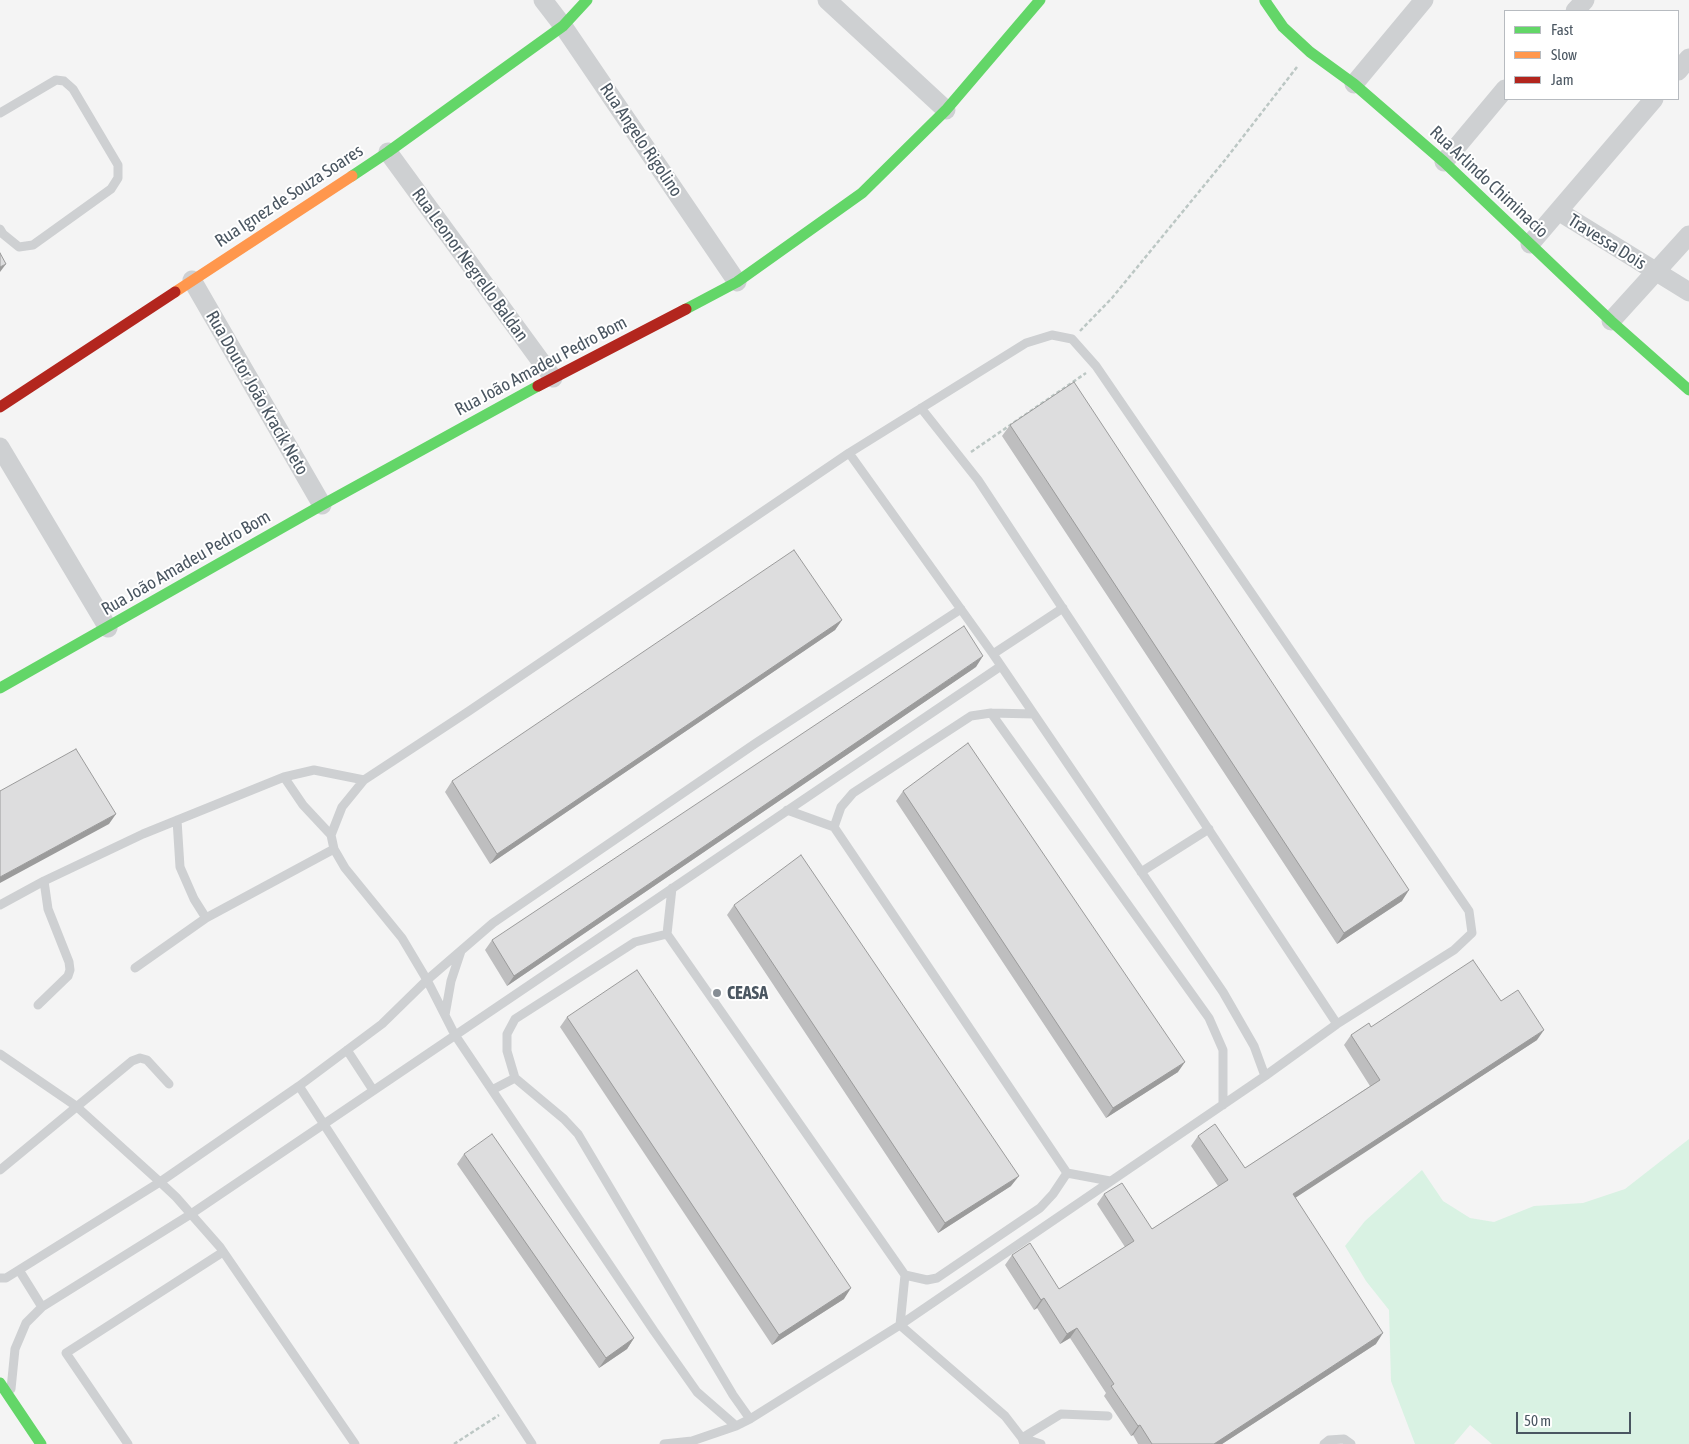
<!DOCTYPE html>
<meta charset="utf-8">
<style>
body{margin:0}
#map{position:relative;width:1689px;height:1444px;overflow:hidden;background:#f4f4f4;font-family:"Asap Condensed",sans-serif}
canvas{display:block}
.legend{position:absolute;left:1504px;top:10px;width:175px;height:90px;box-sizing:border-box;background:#fff;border:1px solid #b7bbc0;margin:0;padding:6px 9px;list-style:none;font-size:15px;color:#4a5661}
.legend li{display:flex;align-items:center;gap:10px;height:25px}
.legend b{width:25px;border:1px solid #b7bbc0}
.scale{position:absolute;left:1516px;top:1412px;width:115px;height:22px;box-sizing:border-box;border:2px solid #4a5661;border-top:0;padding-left:6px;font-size:15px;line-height:18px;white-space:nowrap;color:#4a5661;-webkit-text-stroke:4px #fff;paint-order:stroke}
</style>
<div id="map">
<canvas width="1689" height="1444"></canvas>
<ul class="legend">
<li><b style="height:6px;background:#63d668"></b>Fast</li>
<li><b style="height:6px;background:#ff974d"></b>Slow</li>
<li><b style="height:6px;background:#b3261e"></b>Jam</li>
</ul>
<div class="scale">50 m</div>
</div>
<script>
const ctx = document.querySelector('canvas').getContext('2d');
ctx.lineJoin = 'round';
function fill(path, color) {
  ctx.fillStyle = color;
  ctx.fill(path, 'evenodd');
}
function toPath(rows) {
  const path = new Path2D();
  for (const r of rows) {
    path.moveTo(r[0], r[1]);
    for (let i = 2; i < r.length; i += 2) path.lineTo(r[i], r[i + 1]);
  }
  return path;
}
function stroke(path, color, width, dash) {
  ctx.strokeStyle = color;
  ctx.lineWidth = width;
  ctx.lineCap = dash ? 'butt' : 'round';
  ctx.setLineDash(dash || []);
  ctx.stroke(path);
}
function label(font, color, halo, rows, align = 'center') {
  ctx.font = font + ' "Asap Condensed",sans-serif';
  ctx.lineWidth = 4;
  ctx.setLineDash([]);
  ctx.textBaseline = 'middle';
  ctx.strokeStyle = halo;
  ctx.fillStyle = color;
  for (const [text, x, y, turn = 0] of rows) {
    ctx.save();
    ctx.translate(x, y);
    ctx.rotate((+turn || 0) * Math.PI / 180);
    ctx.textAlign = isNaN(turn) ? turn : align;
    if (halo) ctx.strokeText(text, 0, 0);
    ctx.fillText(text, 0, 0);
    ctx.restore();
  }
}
const green = toPath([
 [1689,1139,1689,1444,1492,1444,1470,1425,1454,1444,1415,1444,1391,1381,1389,1310,1366,1281,1345,1246,1365,1221,1422,1170,1443,1201,1470,1218,1494,1222,1534,1206,1583,1203,1625,1189]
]);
const path = toPath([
 [1080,331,1112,298,1225,160,1297,67],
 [971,452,1086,373],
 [454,1444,499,1415]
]);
const lane = toPath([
 [0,113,56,80,64,81,73,89,118,165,118,178,111,189,33,245,19,247,3,234,0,229],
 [921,408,978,480,1337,1024],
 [993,654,1063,608],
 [991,713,1209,1018,1223,1050,1223,1105],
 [284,777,303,805,331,835],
 [787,810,834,827,1067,1173,1110,1181],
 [177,820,180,867,194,899,206,918],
 [834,827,841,807,853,793,971,716,991,713,1034,714],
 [1141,872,1209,829],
 [672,888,667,934,905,1275,900,1325,1005,1416,1022,1438,1024,1444],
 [0,905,44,881,143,834,284,777,314,770,364,780],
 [667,934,635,942,515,1019,507,1034,507,1051,515,1078,564,1119,578,1134,733,1395,750,1419],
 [135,968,206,918,334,849],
 [38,1005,68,976,70,970,69,962,48,909,44,881],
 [445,1015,451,981,461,951],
 [347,1050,373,1090],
 [0,1054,76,1106,160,1182,299,1086],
 [492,1090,515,1078],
 [0,1170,132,1061,140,1058,147,1060,169,1084],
 [19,1270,42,1307],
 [905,1275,927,1280,937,1278,1040,1208,1053,1194,1067,1173],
 [0,1278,6,1278,160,1182,176,1197,220,1247,355,1444],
 [11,1389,15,1349,26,1323,42,1307,191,1214,1001,666],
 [736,1426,697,1392,654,1331,455,1035,427,980,493,923,756,743,961,609],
 [128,1444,66,1353,223,1252],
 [532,1444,299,1086,382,1024,427,980,402,938,345,868,334,849,331,835,342,807,364,780,469,711,849,453,1026,343,1052,335,1072,339,1096,366,1469,911,1472,933,1454,950,1337,1024,1265,1076],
 [664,1444,692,1441,736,1426,750,1419,900,1325,1265,1076,1254,1046,1223,992,993,654,849,453],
 [1041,1444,1022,1438,1061,1414,1108,1416],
 [1324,1444,1329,1440,1344,1439,1351,1444]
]);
const street = toPath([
 [543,0,563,26,737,282],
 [827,0,946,110],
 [1575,11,1585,0],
 [1678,71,1689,58],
 [1354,84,1424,0],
 [388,152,553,378],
 [1444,162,1505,89],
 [1558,211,1689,292],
 [1530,244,1654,99],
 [192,280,322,505],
 [1611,321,1689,235],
 [0,447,108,628]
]);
const fast = toPath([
 [1266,0,1265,1,1283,27,1310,52,1354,84,1444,162,1611,321,1689,390],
 [352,176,388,152,563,26,587,0],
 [686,309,737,282,862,193,946,110,1040,0],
 [0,688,322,505,538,386],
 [0,1383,41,1444]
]);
const slow = toPath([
 [175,292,352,176]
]);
const jam = toPath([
 [538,386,686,309],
 [0,407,175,292]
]);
const wall = toPath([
 [1010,425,1402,901,1337,944,1002,436],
 [842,620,835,630,490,864,445,792,452,781],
 [976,667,507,986,485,950,492,940],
 [903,791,1178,1072,1106,1118,896,801],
 [734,905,1011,1186,938,1233,727,915],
 [1501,1001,1537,1040,1295,1197,1376,1344,1222,1444,1138,1444,1133,1435,1131,1436,1104,1396,1106,1393,1070,1338,1060,1344,1037,1308,1034,1310,1005,1265,1012,1255,1059,1289,1125,1247,1097,1204,1104,1194,1152,1229,1218,1186,1191,1146,1198,1136,1245,1168,1370,1086,1344,1045,1351,1035,1371,1027],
 [567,1017,844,1299,772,1345,560,1027],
 [464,1154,634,1338,627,1349,599,1368,457,1164]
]);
const shadedWall = toPath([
 [6,264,0,272,0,267],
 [842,620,835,630,490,864,497,854],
 [983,656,976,667,507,986,514,976],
 [116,814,109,824,0,883,0,877],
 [1409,890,1402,901,1337,944,1344,933],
 [1544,1030,1537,1040,1286,1204,1293,1194],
 [1185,1062,1178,1072,1106,1118,1113,1108],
 [1019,1176,1011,1186,938,1233,945,1223],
 [851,1288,844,1299,772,1345,779,1335],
 [1044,1298,1037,1308,1034,1310,1041,1300],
 [1077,1328,1070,1338,1060,1344,1067,1334],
 [1383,1333,1376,1344,1222,1444,1214,1444],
 [634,1338,627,1349,599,1368,606,1358],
 [1140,1425,1133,1435,1131,1436,1138,1426]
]);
const building = toPath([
 [0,253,6,264,0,267,0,253],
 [1074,382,1409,890,1344,933,1010,425,1074,382],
 [794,550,842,620,497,854,452,781,794,550],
 [964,626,983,656,514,976,492,940,964,626],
 [968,743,1185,1062,1113,1108,903,791,968,743],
 [76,749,116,814,0,877,0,791,76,749],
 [801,855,1019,1176,945,1223,734,905,801,855],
 [1473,960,1501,1001,1518,990,1544,1030,1293,1194,1383,1333,1214,1444,1152,1444,1140,1425,1138,1426,1111,1386,1114,1384,1077,1328,1067,1334,1044,1298,1041,1300,1012,1255,1030,1243,1059,1289,1134,1241,1104,1194,1122,1183,1152,1229,1228,1180,1198,1136,1215,1124,1245,1168,1380,1080,1351,1035,1369,1023,1371,1027,1473,960],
 [637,970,851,1288,779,1335,567,1017,637,970],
 [492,1134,634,1338,606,1358,464,1154,492,1134]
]);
const markers = [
 [717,993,5,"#868d94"]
];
const streetNames = [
 ["Rua Angelo Rigolino",641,140,56],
 ["Rua Arlindo Chiminacio",1489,182,43],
 ["Rua Ignez de Souza Soares",289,196,-33],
 ["Travessa Dois",1607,242,32],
 ["Rua Leonor Negrello Baldan",470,265,54],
 ["Rua João Amadeu Pedro Bom",541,366,-28],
 ["Rua Doutor João Kracik Neto",257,393,60],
 ["Rua João Amadeu Pedro Bom",186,563,-30]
];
const poiNames = [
 ["CEASA",727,993]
];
fill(green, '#d9f2e3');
stroke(path, '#bcc7c4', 2.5, [4, 2.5]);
stroke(lane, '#ced0d2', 9);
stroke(street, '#ced0d2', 19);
stroke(fast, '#63d668', 11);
stroke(slow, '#ff974d', 11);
stroke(jam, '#b3261e', 11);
fill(wall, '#bebebf');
fill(shadedWall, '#9b9b9b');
fill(building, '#ddddde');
stroke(building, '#9b9b9b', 1);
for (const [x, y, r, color] of markers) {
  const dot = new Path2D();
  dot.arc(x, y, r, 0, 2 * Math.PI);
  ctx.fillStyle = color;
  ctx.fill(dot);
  stroke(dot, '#fff', 2);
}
label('18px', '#4a5661', '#fff', streetNames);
label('bold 18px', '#4a5661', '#fff', poiNames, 'left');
</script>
